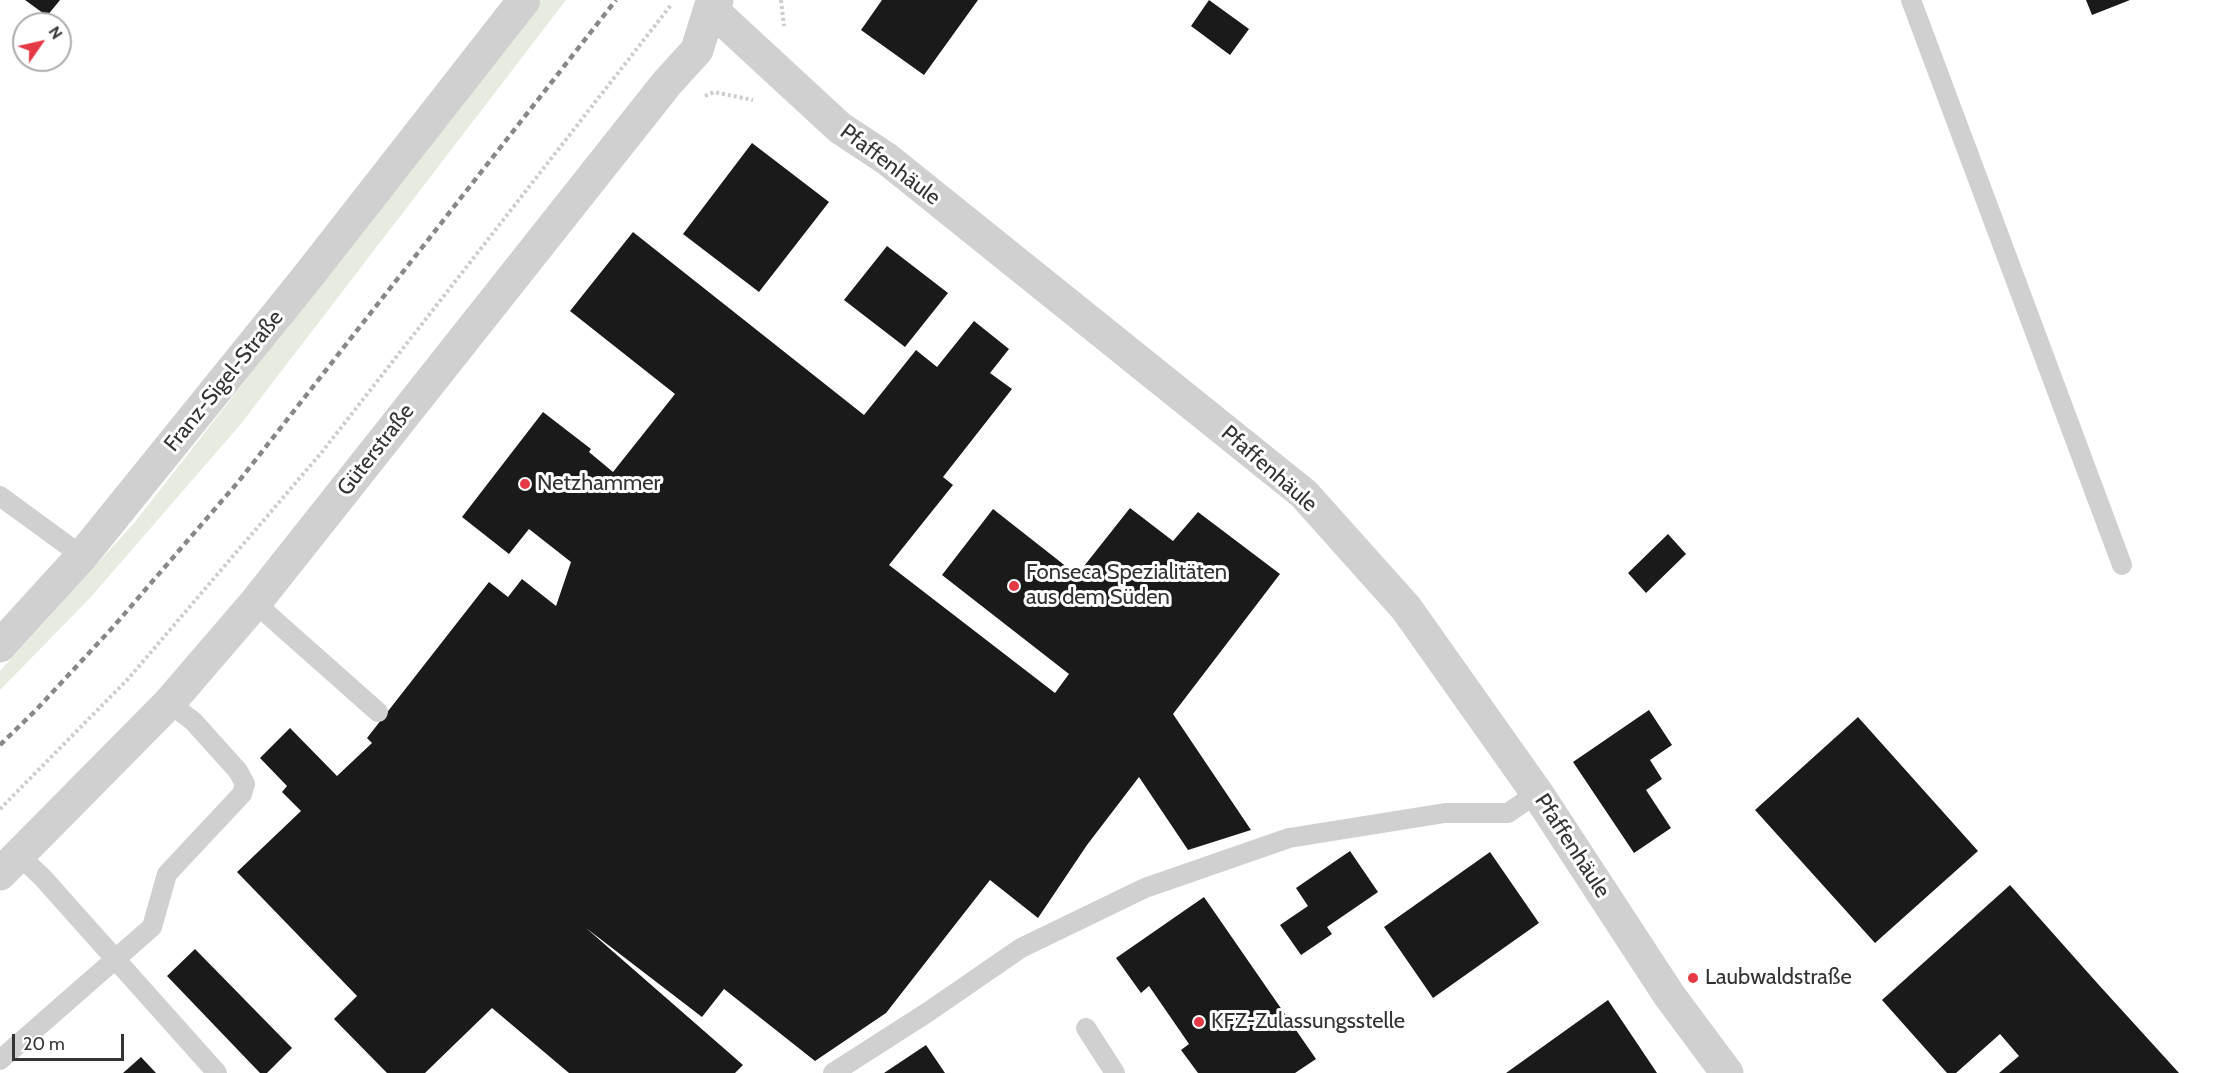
<!DOCTYPE html>
<meta charset="utf-8">
<style>
body{margin:0}
#map{position:relative;width:2213px;height:1073px;overflow:hidden;background:#fff;font-family:Cabin,sans-serif}
canvas{display:block}
.north{position:absolute;left:12px;top:12px;width:60px;height:60px;box-sizing:border-box;background:#fff;border:2px solid #adadad;border-radius:50%;rotate:56deg;font-size:16px;font-weight:700;line-height:24px;text-align:center;color:#333}
.north::after{content:'';display:block;margin:auto;width:21px;height:27px;background:#e63946;clip-path:polygon(50% 0,100% 100%,50% 72%,0 100%)}
.scale{position:absolute;left:12px;top:1034px;width:112px;height:27px;box-sizing:border-box;border:3px solid #333;border-top:0;padding-left:8px;font-size:18px;line-height:21px;white-space:nowrap;color:#333;-webkit-text-stroke:4px #fff;paint-order:stroke}
</style>
<div id="map">
<canvas width="2213" height="1073"></canvas>
<div class="north">N</div>
<div class="scale">20 m</div>
</div>
<script>
const ctx = document.querySelector('canvas').getContext('2d');
ctx.lineJoin = 'round';
function fill(path, color) {
  ctx.fillStyle = color;
  ctx.fill(path, 'evenodd');
}
function toPath(rows) {
  const path = new Path2D();
  for (const r of rows) {
    path.moveTo(r[0], r[1]);
    for (let i = 2; i < r.length; i += 2) path.lineTo(r[i], r[i + 1]);
  }
  return path;
}
function stroke(path, color, width, dash) {
  ctx.strokeStyle = color;
  ctx.lineWidth = width;
  ctx.lineCap = dash ? 'butt' : 'round';
  ctx.setLineDash(dash || []);
  ctx.stroke(path);
}
function label(font, color, halo, rows, align = 'center') {
  ctx.font = font + ' Cabin,sans-serif';
  ctx.lineWidth = 6;
  ctx.setLineDash([]);
  ctx.textBaseline = 'middle';
  ctx.strokeStyle = halo;
  ctx.fillStyle = color;
  for (const [text, x, y, turn = 0] of rows) {
    ctx.save();
    ctx.translate(x, y);
    ctx.rotate((+turn || 0) * Math.PI / 180);
    ctx.textAlign = isNaN(turn) ? turn : align;
    if (halo) ctx.strokeText(text, 0, 0);
    ctx.fillText(text, 0, 0);
    ctx.restore();
  }
}
const green = toPath([
 [542,0,566,0,240,425,90,598,0,690,0,671,135,522]
]);
const building = toPath([
 [25,0,60,0,47,16],
 [882,0,978,0,924,75,861,30],
 [1209,0,1249,29,1230,55,1191,26],
 [2086,0,2130,0,2092,15],
 [752,143,829,202,759,292,683,234],
 [633,232,864,415,916,350,937,367,974,321,1009,349,990,373,1012,389,943,477,953,485,889,565,1055,693,1069,674,942,575,993,509,1077,575,1130,508,1173,541,1198,512,1280,574,1173,714,1251,830,1188,850,1139,777,1087,845,1038,918,990,880,886,1013,815,1061,724,989,702,1017,586,928,743,1065,735,1073,569,1073,492,1008,425,1073,387,1073,334,1019,357,996,237,872,301,811,282,792,287,786,260,758,290,728,337,776,372,743,367,738,489,582,508,597,522,579,556,606,571,562,529,529,509,554,462,517,543,412,591,449,589,452,613,472,675,394,570,311],
 [887,246,948,293,905,347,844,300],
 [1668,534,1686,554,1646,593,1628,573],
 [1649,710,1672,745,1650,760,1662,779,1646,790,1671,828,1634,853,1573,762],
 [1858,717,1978,851,1875,943,1755,810],
 [1350,851,1378,892,1327,927,1332,934,1301,955,1280,925,1308,906,1296,888],
 [1490,852,1539,923,1433,998,1384,927],
 [2010,885,2098,984,2179,1073,1999,1073,2019,1056,2000,1034,1956,1073,1947,1073,1882,1000],
 [1204,897,1316,1059,1295,1073,1198,1073,1181,1050,1189,1044,1149,986,1141,993,1116,958],
 [195,949,292,1048,267,1073,260,1073,167,976],
 [1608,1000,1657,1073,1506,1073],
 [926,1045,945,1073,884,1073],
 [141,1057,156,1073,123,1073]
]);
const path = toPath([
 [781,0,784,26],
 [705,96,714,92,753,100],
 [0,809,128,679,322,452,671,5]
]);
const service = toPath([
 [1911,0,2122,565],
 [0,496,82,556],
 [255,603,378,712],
 [20,856,43,878,217,1073],
 [1086,1028,1115,1073],
 [0,1060,152,927,167,874,242,794,245,784,238,771,193,721,169,703],
 [833,1073,928,1012,1021,948,1145,888,1289,838,1445,813,1508,813,1537,793]
]);
const minor = toPath([
 [710,8,840,128,887,159,1304,494,1406,608,1539,796,1669,995,1727,1073],
 [0,646,82,556,305,280,524,0],
 [0,874,169,703,255,603,667,83,697,50,710,8,717,0]
]);
const rail = toPath([
 [0,745,36,710,114,626,239,481,616,0]
]);
const markers = [
 [525,484,6,"#e63946"],
 [1014,586,6,"#e63946"],
 [1693,978,6,"#e63946"],
 [1199,1022,6,"#e63946"]
];
const streetNames = [
 ["Pfaffenhäule",890,165,37],
 ["Franz-Sigel-Straße",224,381,-51],
 ["Güterstraße",376,450,-52],
 ["Pfaffenhäule",1269,469,41],
 ["Pfaffenhäule",1572,846,57]
];
const poiNames = [
 ["Netzhammer",537,484],
 ["Fonseca Spezialitäten",1026,573],
 ["aus dem Süden",1026,598],
 ["Laubwaldstraße",1705,978],
 ["KFZ-Zulassungsstelle",1211,1022]
];
fill(green, '#e6ecdf');
fill(building, '#1a1a1a');
stroke(path, '#cdcdcd', 4, [3, 3]);
stroke(service, '#d0d0d0', 20);
stroke(minor, '#d0d0d0', 33);
stroke(rail, '#888', 4.5, [6, 4.5]);
for (const [x, y, r, color] of markers) {
  const dot = new Path2D();
  dot.arc(x, y, r, 0, 2 * Math.PI);
  ctx.fillStyle = color;
  ctx.fill(dot);
  stroke(dot, '#fff', 2);
}
label('22px', '#333', '#fff', streetNames);
label('22px', '#333', '#fff', poiNames, 'left');
</script>
